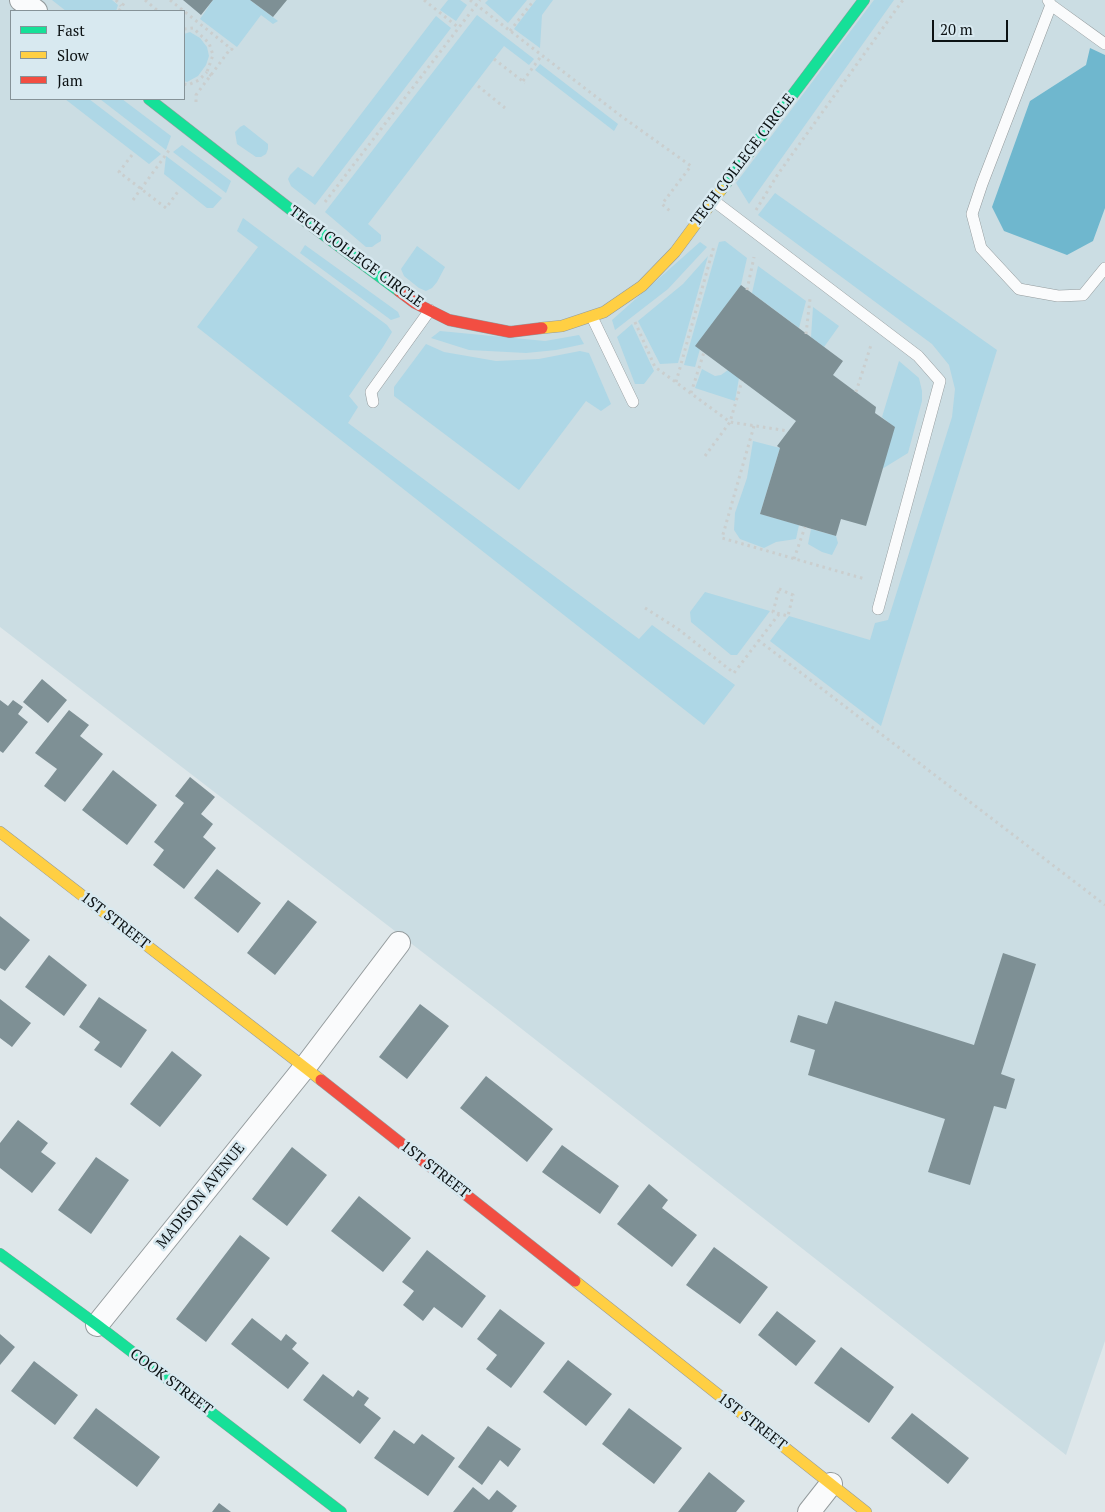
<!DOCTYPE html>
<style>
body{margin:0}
#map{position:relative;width:1105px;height:1512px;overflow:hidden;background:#dee7ea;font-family:"PT Serif",serif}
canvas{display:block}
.legend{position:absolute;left:10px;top:10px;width:175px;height:90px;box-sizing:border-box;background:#d8e9f0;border:1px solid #869398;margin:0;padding:6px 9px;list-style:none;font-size:15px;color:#0c1214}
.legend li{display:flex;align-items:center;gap:10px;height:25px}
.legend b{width:25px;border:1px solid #869398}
.scale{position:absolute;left:932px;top:20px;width:76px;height:22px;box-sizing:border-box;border:2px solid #0c1214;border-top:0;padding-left:6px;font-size:15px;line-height:18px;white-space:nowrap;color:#0c1214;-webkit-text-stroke:4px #d8e9f0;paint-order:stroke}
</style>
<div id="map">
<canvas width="1105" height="1512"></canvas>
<ul class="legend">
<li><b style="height:6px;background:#16e098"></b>Fast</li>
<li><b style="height:6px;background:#ffcf43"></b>Slow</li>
<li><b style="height:6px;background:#f24e42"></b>Jam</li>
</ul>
<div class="scale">20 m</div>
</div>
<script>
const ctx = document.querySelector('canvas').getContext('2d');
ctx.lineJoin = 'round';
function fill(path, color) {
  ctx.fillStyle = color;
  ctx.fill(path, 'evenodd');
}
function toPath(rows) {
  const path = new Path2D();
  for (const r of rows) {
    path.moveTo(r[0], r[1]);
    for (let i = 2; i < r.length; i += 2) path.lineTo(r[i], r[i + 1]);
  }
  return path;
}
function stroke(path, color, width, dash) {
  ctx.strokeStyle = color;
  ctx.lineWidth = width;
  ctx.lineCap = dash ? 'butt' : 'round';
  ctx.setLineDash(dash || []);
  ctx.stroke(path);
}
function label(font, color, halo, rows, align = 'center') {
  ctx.font = font + ' "PT Serif",serif';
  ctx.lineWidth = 5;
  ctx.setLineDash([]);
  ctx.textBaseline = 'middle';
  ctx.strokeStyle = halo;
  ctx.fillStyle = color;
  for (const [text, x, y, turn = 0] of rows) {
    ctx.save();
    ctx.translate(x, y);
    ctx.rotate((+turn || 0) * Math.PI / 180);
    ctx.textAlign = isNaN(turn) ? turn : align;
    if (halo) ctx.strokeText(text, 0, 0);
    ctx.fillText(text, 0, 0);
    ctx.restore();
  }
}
const built = toPath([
 [0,0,1105,0,1105,1341,1066,1455,495,1008,0,627],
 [11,11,184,11,184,99,11,99]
]);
const green = toPath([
 [52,0,112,0,118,5,116,11,66,11],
 [213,0,250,0,278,21,273,24,261,15,237,47,200,19],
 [448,0,460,0,467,5,456,21,440,10],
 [488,0,527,0,508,23,485,3],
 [536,0,553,0,542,15,540,48,514,29],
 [874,0,894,0,749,204,736,183],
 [477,15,534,59,529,65,504,46,368,224,381,235,381,241,376,244,372,247,366,247,325,212],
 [436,16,451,28,315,205,291,186,288,179,290,175,298,167,313,177],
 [190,32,200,38,207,47,209,56,206,65,198,76,187,82,184,81,184,34],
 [540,64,618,124,614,131,535,70],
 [65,99,89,99,161,154,149,164],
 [100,99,122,99,171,136,166,150],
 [244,125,268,144,268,149,266,154,261,157,256,157,237,144,235,132,240,127],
 [182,145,231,181,226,193,173,152],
 [166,156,222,198,213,208,207,208,164,174],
 [775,193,997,350,881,726,770,641,789,616,870,640,875,623,888,620,952,417,955,389,949,365,932,344,758,215],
 [243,218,387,325,392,332,383,347,349,396,358,407,348,423,639,639,652,625,735,685,704,725,197,327,258,247,237,231],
 [725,241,747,258,741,285,696,346,700,349,695,367,684,365,719,242],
 [700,242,707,247,668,289,615,330,612,320],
 [305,245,398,312,400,317,391,320,300,253],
 [417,246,445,267,437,282,432,288,426,291,419,288,404,276,401,269],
 [708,256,678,363,660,364,638,321,683,284],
 [758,266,806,301,799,328,752,293],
 [813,307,839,326,824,347,811,337],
 [632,324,654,371,644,384,635,384,617,337],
 [440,331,545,341,579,335,584,344,556,350,526,353,469,350,431,338],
 [426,344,444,352,496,361,539,359,580,351,589,353,611,404,601,411,586,401,519,490,394,396,394,387],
 [899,361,919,378,922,391,922,401,908,453,882,469,894,427,882,417],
 [702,369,715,376,721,375,728,370,739,378,735,401,695,388],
 [753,441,780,448,760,514,799,525,796,539,776,542,764,548,740,539,734,530,735,513,747,478],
 [811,529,836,536,838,543,832,555,822,552,808,544],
 [705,592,770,611,737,655,731,655,691,622,690,612]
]);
const water = toPath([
 [1090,48,1105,55,1105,208,1093,241,1067,255,1004,231,992,207,1030,101,1086,65]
]);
const building = toPath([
 [183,0,213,0,201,15],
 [250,0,287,0,273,17],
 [741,285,843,361,833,375,876,407,875,413,895,427,866,526,841,519,836,536,760,514,780,448,777,446,796,421,695,346],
 [42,679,67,700,48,723,23,702],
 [0,700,8,706,13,700,23,707,18,714,28,722,3,753,0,751],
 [69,710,89,725,80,736,103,754,65,802,44,786,57,769,35,753],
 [113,770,157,805,127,845,82,810],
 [190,777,215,797,201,814,213,824,203,837,216,848,184,889,153,865,164,850,154,842,184,803,175,796],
 [217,869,261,903,238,933,194,898],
 [288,900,317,922,275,975,247,953],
 [0,916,30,940,5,971,0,968],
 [1003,953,1036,964,1001,1074,1015,1079,1006,1109,994,1106,970,1185,928,1172,945,1119,808,1075,815,1050,790,1042,798,1015,827,1024,835,1001,974,1045],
 [49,955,87,985,64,1016,25,987],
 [99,997,147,1030,121,1068,94,1050,100,1042,79,1027],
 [0,999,31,1023,12,1047,0,1038],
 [420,1004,449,1026,407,1079,379,1057],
 [172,1051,202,1075,160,1127,130,1104],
 [486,1076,553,1129,527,1162,460,1108],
 [18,1120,48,1143,41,1152,56,1163,32,1193,0,1168,0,1143],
 [562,1145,619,1186,600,1214,542,1172],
 [292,1147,327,1175,287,1226,252,1199],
 [96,1157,129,1180,91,1234,58,1210],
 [649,1184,668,1200,662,1208,697,1235,672,1267,617,1224],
 [359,1196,411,1238,383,1272,331,1231],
 [240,1235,270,1258,206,1342,176,1319],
 [714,1247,768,1287,740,1324,686,1285],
 [427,1250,486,1296,462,1328,434,1307,423,1321,403,1305,414,1291,402,1282],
 [500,1309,545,1343,511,1388,486,1369,497,1355,477,1339],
 [777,1311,816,1341,796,1366,758,1335],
 [252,1318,281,1341,286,1334,297,1343,292,1349,309,1363,288,1389,231,1344],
 [0,1334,15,1347,0,1365],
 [841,1347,894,1387,869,1423,814,1383],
 [568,1360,612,1394,586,1426,543,1392],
 [34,1361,78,1395,55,1425,11,1391],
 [323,1374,353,1397,358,1390,369,1398,364,1405,381,1418,360,1444,303,1400],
 [96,1408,160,1457,137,1487,73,1438],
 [629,1408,682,1448,654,1484,602,1444],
 [912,1413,969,1458,948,1484,891,1438],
 [488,1426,521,1449,508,1467,500,1460,482,1485,458,1467],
 [394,1430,414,1444,422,1434,455,1458,428,1496,374,1458],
 [709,1472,745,1501,736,1512,678,1512],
 [473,1487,489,1500,497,1490,517,1506,512,1512,453,1512],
 [219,1503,231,1512,212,1512]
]);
const path = toPath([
 [116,0,121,6],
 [145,0,158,11],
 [170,0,234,51],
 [424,0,459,28],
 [470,0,621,116,691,166,662,204,671,212],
 [119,11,126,0],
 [184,29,193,28,209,43,213,55,207,72,213,77],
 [510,31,534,0],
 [494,59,525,83],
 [523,81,542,55],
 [184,84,188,85,199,80,207,72],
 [478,86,505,108],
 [196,102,196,95,231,48],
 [132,155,119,172,166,208,179,190],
 [133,200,170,149],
 [325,202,480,0],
 [756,210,778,174,903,0],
 [747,290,754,257],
 [635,322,655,367,730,422,788,431],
 [806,334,810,299],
 [676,382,714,246],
 [856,392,871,345],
 [691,393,704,352],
 [754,426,722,538,865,579],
 [705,456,730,422,742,381],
 [794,559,805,527],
 [779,589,793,595,788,616,773,612,779,589],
 [645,608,678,629,734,673,779,614],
 [758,640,1105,905]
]);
const lane = toPath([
 [1048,0,1051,5,1105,44],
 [1051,5,982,184,972,214,981,248,1019,289,1058,296,1083,295,1105,268],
 [714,201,918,356,940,381,878,609],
 [592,317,633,402],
 [373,402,371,392,430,310]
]);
const street = toPath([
 [21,0,36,11],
 [97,1325,305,1067,399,943],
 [809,1512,831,1484]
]);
const fast = toPath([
 [149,99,308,223,399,291],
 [721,190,864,0],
 [0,1254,97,1325,341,1512]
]);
const slow = toPath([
 [542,328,562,326,604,312,642,286,675,252,721,190],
 [0,832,321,1080],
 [575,1281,866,1512]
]);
const jam = toPath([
 [399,291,415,303,449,320,510,332,542,328],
 [321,1080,575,1281]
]);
const streetNames = [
 ["TECH COLLEGE CIRCLE",743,160,-53],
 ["TECH COLLEGE CIRCLE",356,257,36],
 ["1ST STREET",115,921,38],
 ["1ST STREET",435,1170,38],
 ["MADISON AVENUE",201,1196,-51],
 ["COOK STREET",171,1382,37],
 ["1ST STREET",752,1422,38]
];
fill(built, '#cbdde3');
fill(green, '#aed7e6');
fill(water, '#6fb7ce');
fill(building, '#7e9095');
stroke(lane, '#949b9d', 12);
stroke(street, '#949b9d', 24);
stroke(fast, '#949b9d', 12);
stroke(slow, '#949b9d', 12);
stroke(jam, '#949b9d', 12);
stroke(path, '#cacece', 3, [2.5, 4]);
stroke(lane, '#fafbfc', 11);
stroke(street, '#fafbfc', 22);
stroke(fast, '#16e098', 11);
stroke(slow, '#ffcf43', 11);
stroke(jam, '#f24e42', 11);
label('15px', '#0c1214', '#d8e9f0', streetNames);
</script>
